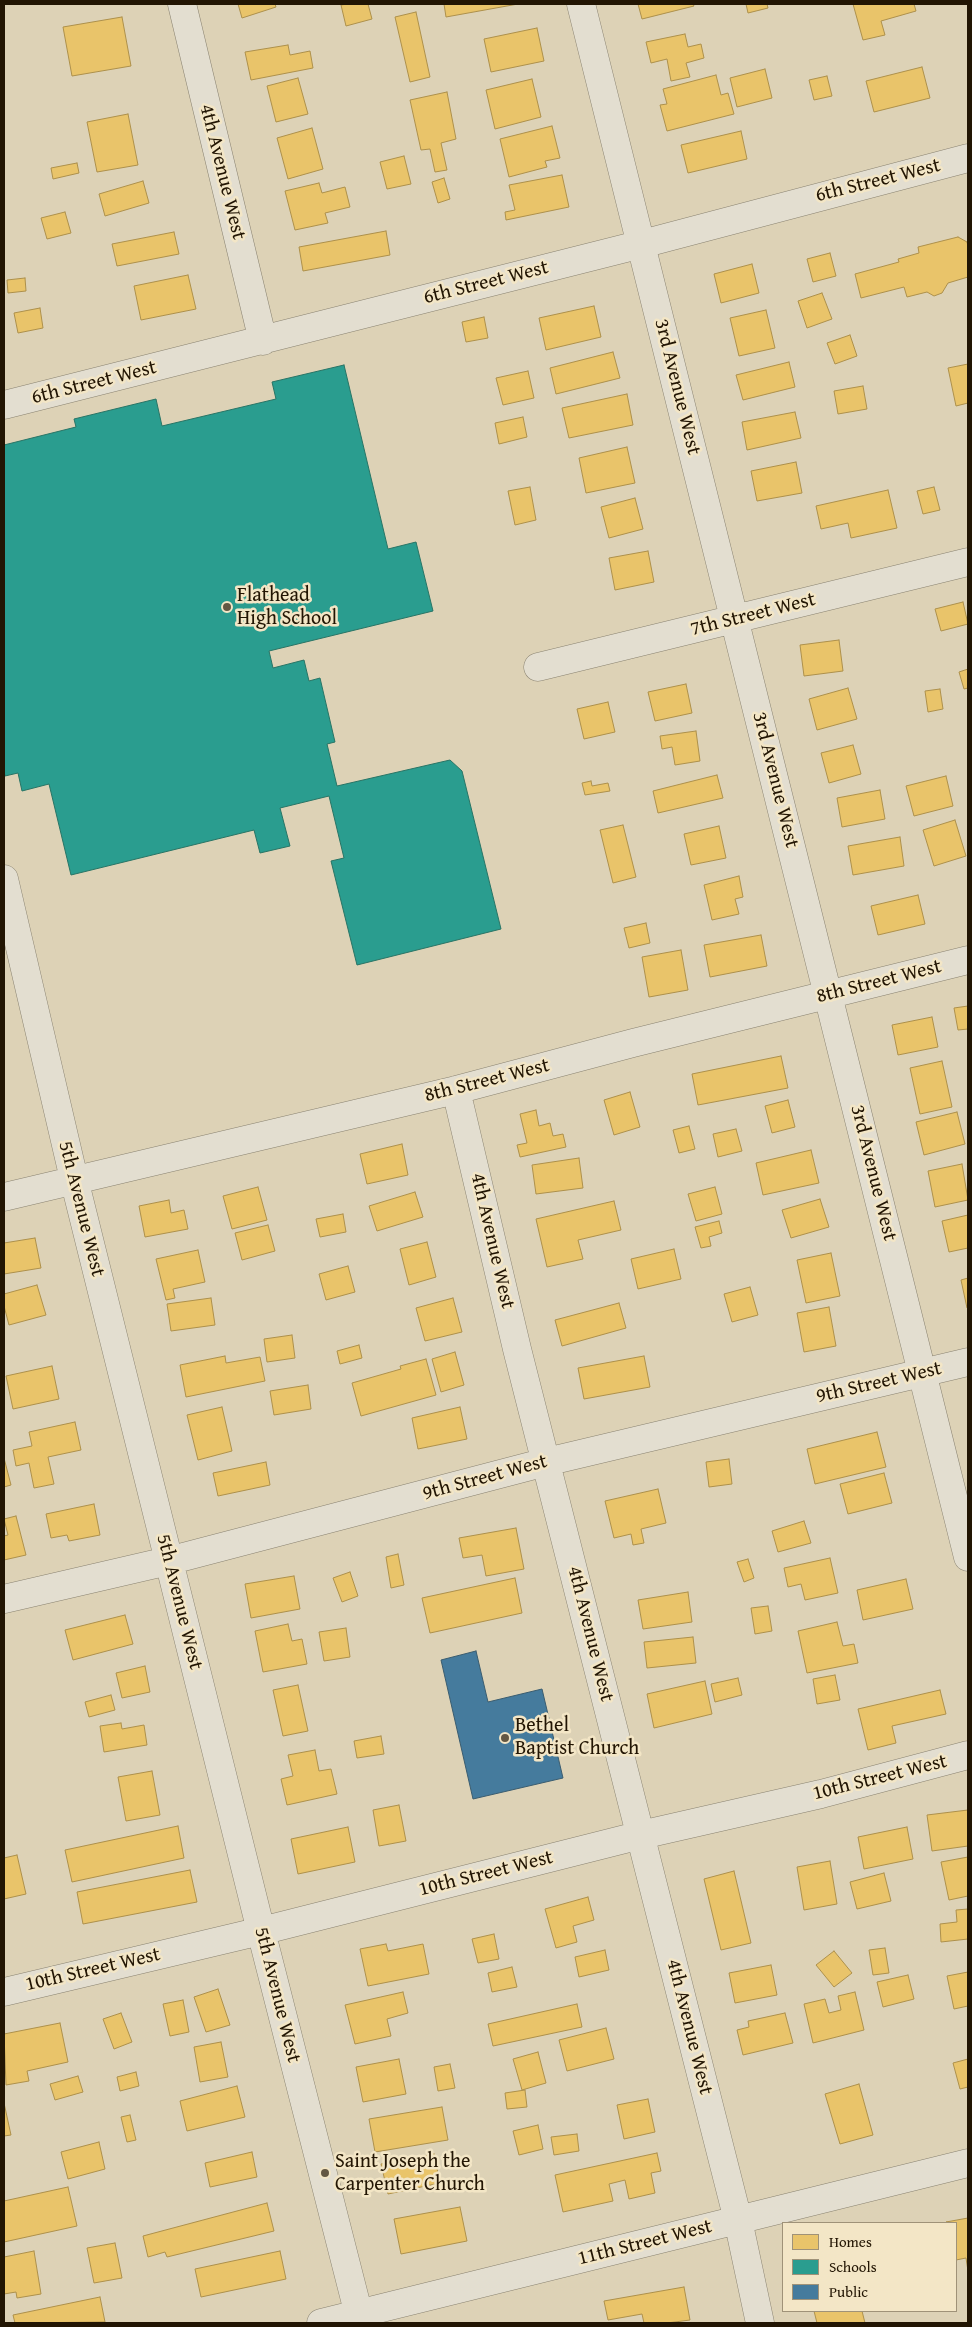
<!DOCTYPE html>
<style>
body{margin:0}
#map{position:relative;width:972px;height:2327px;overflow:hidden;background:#ddd2b6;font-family:"Gentium Book Plus",serif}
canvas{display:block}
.frame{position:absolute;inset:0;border:5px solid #221503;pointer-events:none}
.legend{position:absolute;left:782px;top:2222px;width:175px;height:90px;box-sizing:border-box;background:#f3e6c6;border:1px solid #9f9278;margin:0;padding:6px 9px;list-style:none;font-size:15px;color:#221503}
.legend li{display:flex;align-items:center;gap:10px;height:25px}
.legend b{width:25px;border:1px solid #9f9278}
</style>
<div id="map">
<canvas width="972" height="2327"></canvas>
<div class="frame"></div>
<ul class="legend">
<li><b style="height:14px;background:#e9c46a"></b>Homes</li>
<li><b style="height:14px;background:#2a9d8f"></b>Schools</li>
<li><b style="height:14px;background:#457b9d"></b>Public</li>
</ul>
</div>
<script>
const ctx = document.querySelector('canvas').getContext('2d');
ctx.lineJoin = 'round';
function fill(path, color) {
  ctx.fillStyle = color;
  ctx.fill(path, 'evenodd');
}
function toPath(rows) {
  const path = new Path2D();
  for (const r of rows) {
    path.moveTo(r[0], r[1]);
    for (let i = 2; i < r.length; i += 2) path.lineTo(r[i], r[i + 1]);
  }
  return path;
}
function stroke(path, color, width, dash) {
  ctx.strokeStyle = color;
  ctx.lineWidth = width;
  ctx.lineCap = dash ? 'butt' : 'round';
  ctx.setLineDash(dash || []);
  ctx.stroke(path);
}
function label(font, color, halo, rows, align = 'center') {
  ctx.font = font + ' "Gentium Book Plus",serif';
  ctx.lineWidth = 5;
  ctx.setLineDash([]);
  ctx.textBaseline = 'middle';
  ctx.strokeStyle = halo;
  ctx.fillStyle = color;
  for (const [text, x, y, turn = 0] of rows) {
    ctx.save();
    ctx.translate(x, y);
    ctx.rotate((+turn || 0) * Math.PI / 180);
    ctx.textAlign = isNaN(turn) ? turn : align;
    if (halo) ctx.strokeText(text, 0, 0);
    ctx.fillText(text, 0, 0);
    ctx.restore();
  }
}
const homes = toPath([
 [238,4,275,4,276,7,242,18,238,4],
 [347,4,368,4,372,19,346,26,341,5,347,4],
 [444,4,518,4,446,17,444,4],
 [638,4,693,4,694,6,642,19,638,4],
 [746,4,767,4,768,8,748,13,746,4],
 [853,4,914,4,916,11,881,21,885,35,863,40,853,4],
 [416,12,430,77,410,82,395,17,416,12],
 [122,17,131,66,72,76,63,27,122,17],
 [537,28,544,61,491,72,484,39,537,28],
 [685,34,688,47,701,44,704,58,686,63,690,77,671,81,667,59,651,63,646,42,685,34],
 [288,45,290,55,310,51,313,68,251,80,245,52,288,45],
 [922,67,930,98,874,112,866,81,922,67],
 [765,69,772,98,737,107,730,78,765,69],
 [716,75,721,95,728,93,734,114,667,131,660,105,667,104,663,89,716,75],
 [827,76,832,96,814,100,809,80,827,76],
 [298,78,308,114,276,122,267,86,298,78],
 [532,79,541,117,495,129,486,90,532,79],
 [447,92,456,139,441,143,447,170,435,172,430,149,421,150,410,100,447,92],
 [128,114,138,165,97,172,87,122,128,114],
 [552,126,560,158,545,161,547,167,509,177,500,139,552,126],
 [312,128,323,169,288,179,277,138,312,128],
 [741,131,747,159,688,173,681,145,741,131],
 [404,156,411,184,387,189,380,162,404,156],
 [77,163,79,173,53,179,51,168,77,163],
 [562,175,569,207,506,220,505,212,515,210,509,185,562,175],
 [444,178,450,199,438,203,432,182,444,178],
 [143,181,149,203,105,216,99,194,143,181],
 [319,183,322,193,345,187,350,207,325,213,328,223,295,230,285,191,319,183],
 [65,212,71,233,47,239,41,218,65,212],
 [386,231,390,255,303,271,299,247,386,231],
 [174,232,179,254,117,266,112,244,174,232],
 [958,237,967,242,968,246,968,277,948,283,942,293,934,296,927,292,907,297,904,287,861,298,855,274,899,262,898,259,919,253,918,247,958,237],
 [830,253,836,276,813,282,807,259,830,253],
 [752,264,759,293,721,303,714,274,752,264],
 [188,275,196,309,141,320,134,286,188,275],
 [25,278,26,291,8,293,7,280,25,278],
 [822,293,832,319,807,328,798,301,822,293],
 [594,306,601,337,546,350,539,318,594,306],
 [40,308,43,328,18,333,14,313,40,308],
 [766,310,775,348,739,356,730,318,766,310],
 [484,317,488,338,466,342,462,322,484,317],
 [850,335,857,356,835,364,827,343,850,335],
 [613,352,620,378,556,394,550,368,613,352],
 [789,362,795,387,743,400,736,375,789,362],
 [968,364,968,403,956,406,948,368,968,364],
 [528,371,534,398,503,405,496,378,528,371],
 [863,386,867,409,838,414,834,391,863,386],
 [627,394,633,425,569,438,562,408,627,394],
 [795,412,801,438,747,450,742,422,795,412],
 [523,417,527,437,499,444,495,423,523,417],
 [627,447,635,483,586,493,579,458,627,447],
 [796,462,802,493,757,501,751,471,796,462],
 [530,487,536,520,515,525,508,491,530,487],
 [934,487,940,510,923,514,917,491,934,487],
 [888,490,897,528,851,538,848,523,821,529,816,506,888,490],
 [635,498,643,529,609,538,601,507,635,498],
 [648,551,654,582,615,590,609,558,648,551],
 [963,602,968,624,941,631,935,609,963,602],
 [839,640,843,671,804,676,800,645,839,640],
 [968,669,968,688,964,689,959,672,968,669],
 [686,684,692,713,655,721,648,692,686,684],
 [848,688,857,719,817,730,809,699,848,688],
 [940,689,943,709,928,712,925,691,940,689],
 [608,702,615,732,584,739,577,709,608,702],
 [696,731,700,761,675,765,672,747,662,749,660,736,696,731],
 [853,745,861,774,829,783,821,753,853,745],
 [717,775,723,798,658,813,653,791,717,775],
 [946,776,953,806,914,816,906,786,946,776],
 [591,781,592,786,608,783,610,791,585,795,582,783,591,781],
 [880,790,885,819,842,827,837,798,880,790],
 [955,820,966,856,934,866,923,830,955,820],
 [623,825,636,877,613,883,600,830,623,825],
 [719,826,726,858,691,865,684,834,719,826],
 [900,837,904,866,853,875,848,846,900,837],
 [739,876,743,897,735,899,739,914,712,920,704,885,739,876],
 [918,895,925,924,878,935,871,906,918,895],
 [646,923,650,943,629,948,624,928,646,923],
 [761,935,767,966,710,977,704,945,761,935],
 [681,950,688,990,649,997,642,957,681,950],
 [968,1006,968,1029,958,1030,954,1008,968,1006],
 [932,1017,938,1047,898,1055,892,1025,932,1017],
 [781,1056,788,1088,698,1105,692,1074,781,1056],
 [942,1061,952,1107,920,1114,910,1068,942,1061],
 [630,1092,640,1127,614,1135,604,1100,630,1092],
 [788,1100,795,1127,772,1133,765,1106,788,1100],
 [536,1110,539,1126,550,1123,553,1136,563,1134,566,1147,520,1157,517,1145,527,1143,520,1114,536,1110],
 [957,1112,965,1144,924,1155,916,1122,957,1112],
 [689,1126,695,1149,679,1153,673,1130,689,1126],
 [736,1129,742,1151,718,1157,713,1134,736,1129],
 [402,1144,408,1175,367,1184,360,1154,402,1144],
 [811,1150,819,1183,763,1195,756,1163,811,1150],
 [579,1158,583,1188,536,1194,532,1165,579,1158],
 [962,1164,968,1200,935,1207,928,1171,962,1164],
 [258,1187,267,1220,232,1229,223,1196,258,1187],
 [715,1187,722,1214,696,1221,688,1194,715,1187],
 [415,1192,423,1217,377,1231,369,1206,415,1192],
 [820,1199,829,1227,791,1238,782,1210,820,1199],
 [169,1200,171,1213,184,1210,188,1229,145,1237,139,1206,169,1200],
 [614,1201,621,1230,578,1240,583,1259,547,1267,536,1219,614,1201],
 [343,1214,346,1232,320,1237,316,1219,343,1214],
 [968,1215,968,1248,949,1252,942,1221,968,1215],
 [719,1221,722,1233,709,1237,711,1246,701,1248,695,1227,719,1221],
 [268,1225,275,1251,242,1260,235,1233,268,1225],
 [35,1238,41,1268,4,1274,4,1243,35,1238],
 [427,1242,436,1277,409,1285,400,1249,427,1242],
 [674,1249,681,1279,638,1289,631,1259,674,1249],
 [198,1250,205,1282,173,1289,175,1298,166,1300,156,1259,198,1250],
 [831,1253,840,1296,806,1303,797,1260,831,1253],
 [348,1266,355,1292,326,1300,319,1274,348,1266],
 [968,1278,968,1308,967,1308,961,1280,968,1278],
 [37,1285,46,1315,9,1325,4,1306,4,1294,37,1285],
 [750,1287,758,1315,732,1322,724,1294,750,1287],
 [211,1298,215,1325,171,1331,167,1304,211,1298],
 [453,1298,462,1332,425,1341,416,1308,453,1298],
 [619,1303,626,1328,562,1346,555,1320,619,1303],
 [829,1307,836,1346,804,1352,797,1313,829,1307],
 [292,1335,295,1358,267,1362,264,1339,292,1335],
 [359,1345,362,1358,340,1364,337,1351,359,1345],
 [455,1352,464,1385,441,1392,432,1359,455,1352],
 [225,1356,226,1363,260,1357,265,1381,186,1397,180,1365,225,1356],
 [644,1356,650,1387,584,1399,578,1368,644,1356],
 [426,1359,436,1395,361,1416,352,1383,401,1369,400,1366,426,1359],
 [52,1366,59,1399,13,1409,6,1376,52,1366],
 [308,1385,311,1409,274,1415,270,1391,308,1385],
 [222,1407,232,1451,198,1460,187,1415,222,1407],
 [460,1407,467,1439,418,1449,412,1418,460,1407],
 [75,1422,81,1450,48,1457,54,1484,34,1488,29,1463,16,1466,13,1450,32,1446,29,1432,75,1422],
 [877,1432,886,1467,815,1484,807,1449,877,1432],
 [4,1458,11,1485,4,1487,4,1458],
 [729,1459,732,1484,709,1487,706,1462,729,1459],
 [266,1462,270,1485,218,1496,213,1473,266,1462],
 [884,1473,892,1503,848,1514,840,1484,884,1473],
 [658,1489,666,1523,641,1529,644,1543,633,1545,631,1534,614,1538,605,1501,658,1489],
 [94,1504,100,1535,69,1541,67,1535,51,1538,46,1514,94,1504],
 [16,1516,26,1555,4,1560,4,1536,8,1535,4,1519,16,1516],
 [804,1521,811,1543,778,1552,772,1531,804,1521],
 [516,1528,524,1569,486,1576,482,1555,463,1558,459,1538,516,1528],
 [398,1554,404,1585,391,1588,386,1557,398,1554],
 [830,1558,838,1593,805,1600,801,1584,788,1587,784,1568,830,1558],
 [748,1559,754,1578,744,1582,737,1562,748,1559],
 [350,1572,358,1596,342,1602,333,1578,350,1572],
 [294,1576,300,1609,251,1618,245,1584,294,1576],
 [515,1578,522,1613,430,1633,422,1598,515,1578],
 [906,1579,913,1609,863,1620,857,1590,906,1579],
 [688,1592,692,1622,643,1629,638,1600,688,1592],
 [768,1606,772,1631,755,1634,751,1608,768,1606],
 [125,1615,133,1644,73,1660,65,1630,125,1615],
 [837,1622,843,1646,854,1644,858,1663,807,1673,798,1631,837,1622],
 [288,1624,292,1641,302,1639,307,1664,263,1672,255,1631,288,1624],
 [346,1628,350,1657,324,1661,319,1632,346,1628],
 [693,1637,696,1663,647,1668,644,1642,693,1637],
 [145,1666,150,1692,122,1698,116,1673,145,1666],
 [835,1675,840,1700,817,1704,813,1679,835,1675],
 [738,1678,742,1695,715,1702,711,1684,738,1678],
 [705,1681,712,1714,654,1728,647,1694,705,1681],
 [298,1685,308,1731,283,1736,273,1690,298,1685],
 [940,1690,946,1714,892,1726,896,1743,868,1750,858,1709,940,1690],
 [111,1695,115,1710,89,1717,85,1702,111,1695],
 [121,1723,122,1729,144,1725,147,1745,104,1752,100,1726,121,1723],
 [381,1736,384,1754,357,1758,354,1741,381,1736],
 [315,1750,319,1771,331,1769,337,1794,287,1805,281,1779,293,1776,288,1755,315,1750],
 [152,1771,160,1815,126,1821,118,1777,152,1771],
 [399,1805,406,1841,379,1846,373,1810,399,1805],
 [968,1810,968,1846,932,1851,927,1815,968,1810],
 [178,1826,184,1858,72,1882,65,1850,178,1826],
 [348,1827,355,1862,298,1874,291,1839,348,1827],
 [907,1827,913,1859,864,1869,858,1837,907,1827],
 [17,1855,26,1894,4,1899,4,1858,17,1855],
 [968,1857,968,1896,949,1900,941,1862,968,1857],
 [830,1861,837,1904,804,1910,797,1867,830,1861],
 [190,1870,197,1902,83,1924,77,1892,190,1870],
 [734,1871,751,1943,721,1950,704,1879,734,1871],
 [884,1873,891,1901,857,1909,850,1882,884,1873],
 [588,1897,594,1920,573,1926,577,1942,556,1948,545,1909,588,1897],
 [968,1909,968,1939,941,1942,940,1924,957,1922,956,1910,968,1909],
 [494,1934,499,1959,478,1963,472,1939,494,1934],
 [386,1944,388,1951,423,1944,429,1974,368,1986,360,1949,386,1944],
 [885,1948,889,1973,873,1975,869,1950,885,1948],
 [605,1950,609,1970,579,1977,575,1957,605,1950],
 [834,1951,852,1973,834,1987,816,1965,834,1951],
 [771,1965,777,1995,735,2003,729,1973,771,1965],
 [512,1967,517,1987,492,1992,488,1973,512,1967],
 [968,1972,968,2006,954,2009,947,1976,968,1972],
 [908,1975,914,1999,883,2007,877,1982,908,1975],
 [218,1989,230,2025,206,2032,194,1997,218,1989],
 [403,1992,408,2013,387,2019,391,2036,355,2044,345,2005,403,1992],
 [855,1992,864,2030,813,2043,804,2004,825,1999,829,2013,841,2010,838,1996,855,1992],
 [183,2000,189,2032,170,2036,163,2004,183,2000],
 [577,2004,582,2027,493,2046,488,2024,577,2004],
 [121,2013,132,2042,114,2049,103,2019,121,2013],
 [785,2013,793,2043,743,2055,737,2030,749,2027,748,2021,785,2013],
 [60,2023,68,2062,27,2071,29,2081,6,2085,4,2034,60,2023],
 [606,2028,614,2059,567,2071,559,2040,606,2028],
 [221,2042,228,2077,200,2082,194,2047,221,2042],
 [538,2052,546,2083,522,2090,513,2059,538,2052],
 [399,2059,406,2094,363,2102,356,2067,399,2059],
 [968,2059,968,2087,960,2089,953,2063,968,2059],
 [450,2064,455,2088,438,2091,434,2067,450,2064],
 [136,2072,139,2086,120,2091,117,2077,136,2072],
 [78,2076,83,2092,55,2100,50,2084,78,2076],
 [859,2084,873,2135,840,2144,825,2094,859,2084],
 [237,2086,245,2117,187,2131,180,2101,237,2086],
 [525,2090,527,2107,507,2109,505,2093,525,2090],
 [648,2099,655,2132,624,2139,617,2105,648,2099],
 [4,2103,11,2135,4,2136,4,2103],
 [442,2107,448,2140,375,2152,369,2119,442,2107],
 [130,2115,136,2140,127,2142,121,2117,130,2115],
 [538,2125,543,2149,519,2155,513,2131,538,2125],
 [577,2134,579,2151,554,2155,551,2137,577,2134],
 [99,2142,105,2169,68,2179,61,2152,99,2142],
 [252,2152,257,2177,210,2187,205,2163,252,2152],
 [657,2153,661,2171,651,2173,655,2193,629,2199,625,2180,609,2184,613,2201,563,2212,555,2175,657,2153],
 [434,2154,440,2183,388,2194,381,2164,434,2154],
 [68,2187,77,2226,4,2242,4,2201,68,2187],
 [267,2203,274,2231,167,2257,165,2252,148,2257,143,2236,267,2203],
 [460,2207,467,2241,401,2254,394,2219,460,2207],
 [968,2218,968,2271,966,2258,956,2260,956,2223,946,2222,968,2218],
 [115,2243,122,2278,94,2283,87,2248,115,2243],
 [34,2251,41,2294,17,2298,16,2292,4,2294,4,2257,34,2251],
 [280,2251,286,2279,201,2297,195,2269,280,2251],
 [684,2287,690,2320,667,2323,644,2323,642,2314,608,2320,604,2301,684,2287],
 [100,2297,105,2322,15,2323,13,2315,100,2297],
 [814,2311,862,2311,865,2323,817,2323,814,2311]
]);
const schools = toPath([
 [344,365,388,549,416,542,433,611,269,651,273,668,304,660,309,681,320,678,335,742,327,744,337,786,450,760,462,771,501,929,357,965,331,861,344,858,329,796,280,808,290,846,260,853,254,830,71,875,49,784,22,791,18,773,5,776,4,771,4,445,76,427,74,419,156,399,162,426,276,399,272,382,344,365]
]);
const public = toPath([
 [476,1651,488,1702,542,1689,563,1778,473,1799,441,1660,476,1651]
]);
const minor = toPath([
 [182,4,263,341],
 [581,4,968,1557],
 [4,405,642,244,968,158],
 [538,667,968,562],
 [4,879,74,1179,261,1931,361,2323],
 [456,1090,517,1349,738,2220,760,2323],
 [4,1197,456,1090,633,1043,968,960],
 [4,1599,168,1561,546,1462,968,1362],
 [4,1992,261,1931,641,1835,821,1794,968,1755],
 [321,2323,968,2163]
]);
const markers = [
 [227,607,5,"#635742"],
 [505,1738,5,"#635742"],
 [325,2173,5,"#635742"]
];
const streetNames = [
 ["4th Avenue West",222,172,76],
 ["6th Street West",878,181,-14],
 ["6th Street West",486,283,-14],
 ["6th Street West",94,383,-14],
 ["3rd Avenue West",677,387,76],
 ["7th Street West",753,615,-14],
 ["3rd Avenue West",775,780,76],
 ["8th Street West",879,982,-14],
 ["8th Street West",487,1081,-14],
 ["3rd Avenue West",873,1173,76],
 ["5th Avenue West",81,1209,76],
 ["4th Avenue West",492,1241,77],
 ["9th Street West",879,1383,-13],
 ["9th Street West",485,1478,-15],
 ["5th Avenue West",179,1602,76],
 ["4th Avenue West",590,1634,76],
 ["10th Street West",880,1778,-14],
 ["10th Street West",486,1874,-14],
 ["10th Street West",93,1970,-13],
 ["5th Avenue West",277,1995,76],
 ["4th Avenue West",689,2027,76],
 ["11th Street West",645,2243,-14]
];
const poiNames = [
 ["Flathead",237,596],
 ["High School",237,619],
 ["Bethel",515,1726],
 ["Baptist Church",515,1749],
 ["Saint Joseph the",335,2162],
 ["Carpenter Church",335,2185]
];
fill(homes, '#e9c46a');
stroke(homes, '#ad904b', 1);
fill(schools, '#2a9d8f');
stroke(schools, '#287465', 1);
fill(public, '#457b9d');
stroke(public, '#3a5c6f', 1);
stroke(minor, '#8a8371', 29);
stroke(minor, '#e3ded0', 28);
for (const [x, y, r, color] of markers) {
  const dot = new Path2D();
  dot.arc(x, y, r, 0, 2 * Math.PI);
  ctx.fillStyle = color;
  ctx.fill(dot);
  stroke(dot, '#f3e6c6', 2);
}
label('20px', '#221503', '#f3e6c6', streetNames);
label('20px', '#221503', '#f3e6c6', poiNames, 'left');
</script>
